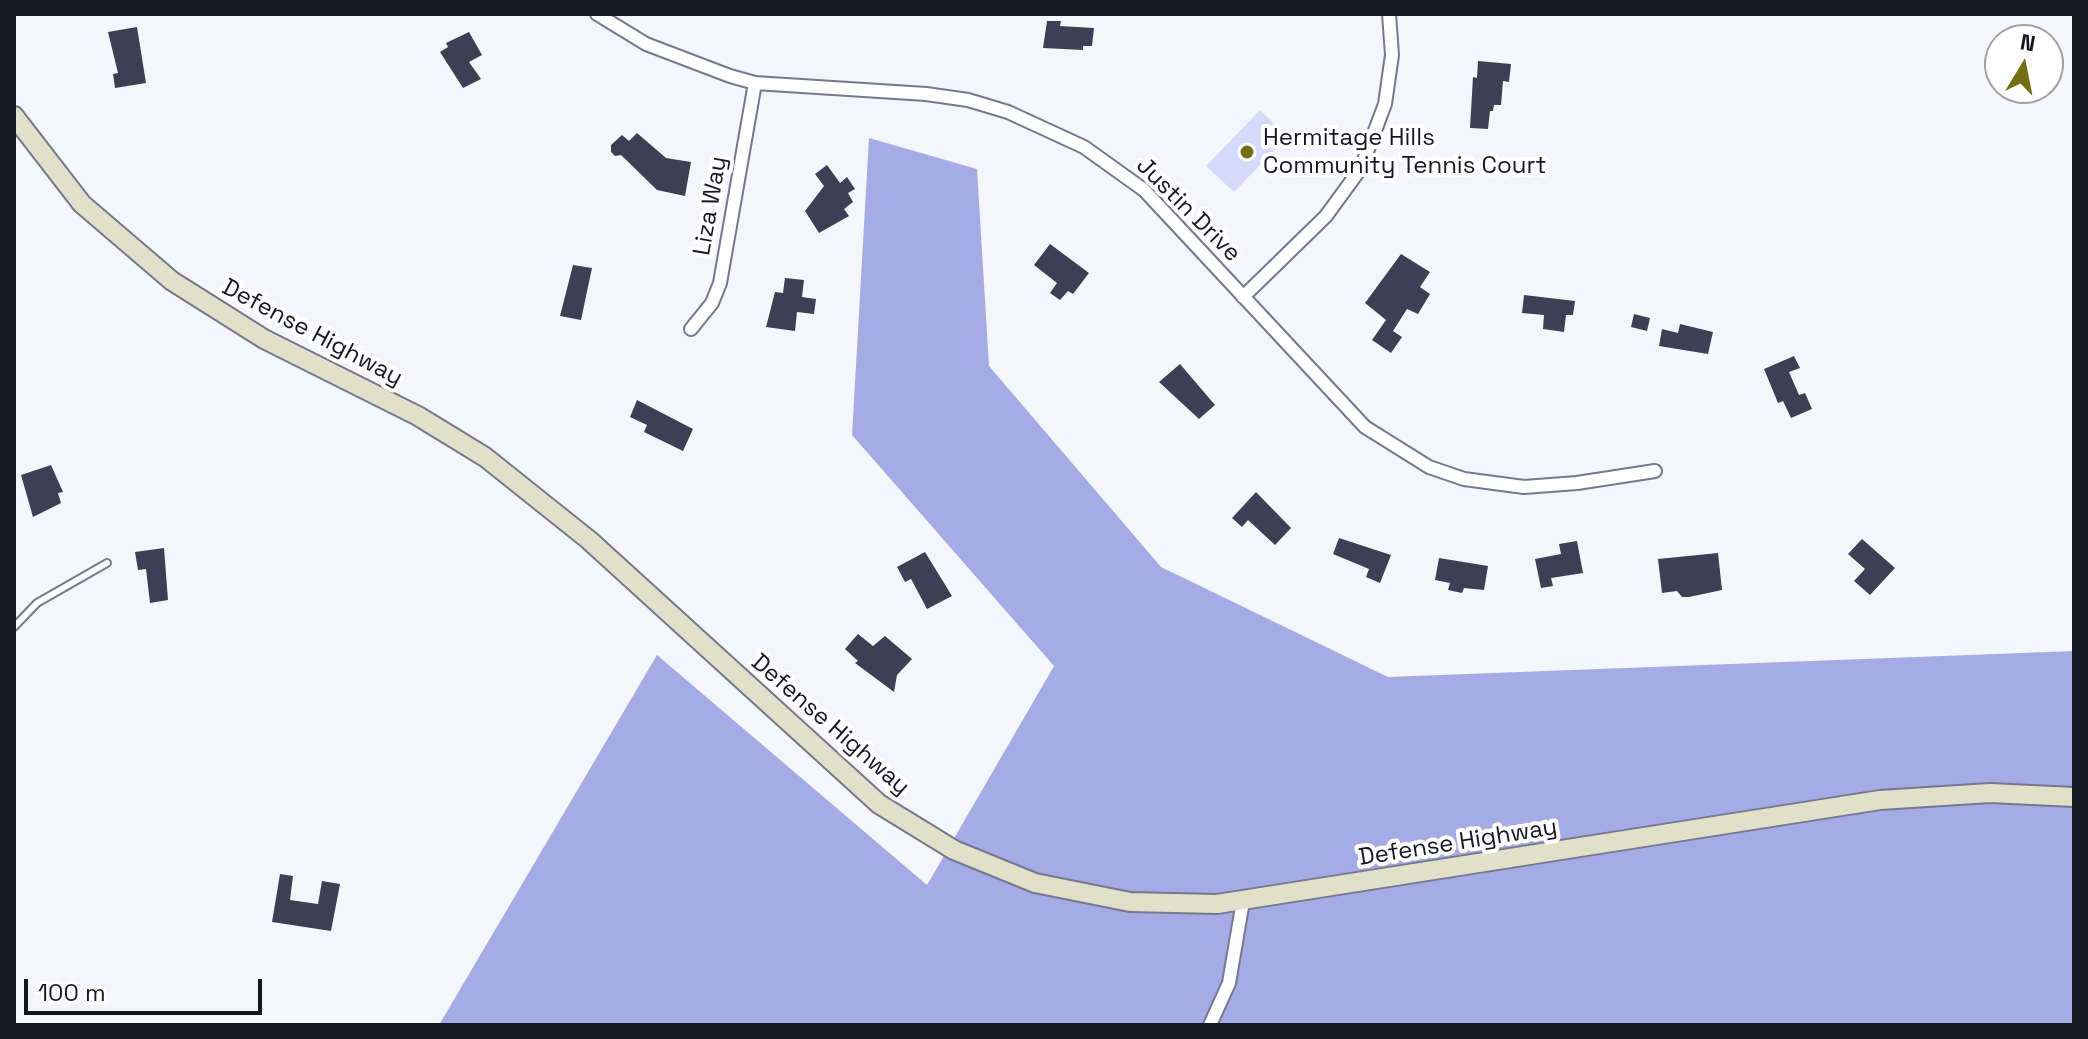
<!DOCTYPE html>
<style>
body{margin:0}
#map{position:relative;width:2088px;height:1039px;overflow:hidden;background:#f5f6fb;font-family:"Space Grotesk",sans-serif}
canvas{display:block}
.frame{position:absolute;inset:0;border:16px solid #161720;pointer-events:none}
.north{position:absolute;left:1984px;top:24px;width:80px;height:80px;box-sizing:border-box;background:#fff;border:2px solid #a2a2a6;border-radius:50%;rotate:10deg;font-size:22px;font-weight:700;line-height:32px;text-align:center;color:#161720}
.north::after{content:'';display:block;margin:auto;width:28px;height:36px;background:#736f10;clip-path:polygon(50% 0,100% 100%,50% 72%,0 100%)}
.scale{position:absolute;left:24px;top:979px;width:238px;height:36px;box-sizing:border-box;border:4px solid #161720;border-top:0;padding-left:10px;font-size:24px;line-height:28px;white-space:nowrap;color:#161720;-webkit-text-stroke:6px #fff;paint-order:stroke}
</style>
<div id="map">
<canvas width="2088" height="1039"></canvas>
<div class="frame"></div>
<div class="north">N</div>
<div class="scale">100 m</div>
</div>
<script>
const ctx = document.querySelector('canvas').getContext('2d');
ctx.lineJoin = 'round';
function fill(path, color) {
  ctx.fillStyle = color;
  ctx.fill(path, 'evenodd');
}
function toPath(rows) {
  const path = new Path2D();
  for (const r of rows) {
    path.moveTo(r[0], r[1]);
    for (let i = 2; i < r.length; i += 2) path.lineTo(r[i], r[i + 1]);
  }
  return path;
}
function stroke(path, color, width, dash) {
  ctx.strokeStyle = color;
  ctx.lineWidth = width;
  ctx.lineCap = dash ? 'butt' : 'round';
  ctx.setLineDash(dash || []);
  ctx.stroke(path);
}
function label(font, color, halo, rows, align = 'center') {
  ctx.font = font + ' "Space Grotesk",sans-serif';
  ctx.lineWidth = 8;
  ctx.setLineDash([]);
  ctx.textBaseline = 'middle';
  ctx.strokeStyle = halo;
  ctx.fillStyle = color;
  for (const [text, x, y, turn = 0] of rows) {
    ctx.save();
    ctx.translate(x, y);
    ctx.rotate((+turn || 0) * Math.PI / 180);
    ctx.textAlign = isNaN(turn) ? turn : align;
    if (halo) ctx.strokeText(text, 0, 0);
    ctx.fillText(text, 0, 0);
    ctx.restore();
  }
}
const green = toPath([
 [1260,110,1287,137,1234,192,1206,166]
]);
const forest = toPath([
 [869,138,977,169,989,366,1161,567,1388,677,2074,651,2074,1025,439,1025,657,655,927,885,1054,666,852,435]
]);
const building = toPath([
 [1047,21,1061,21,1060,26,1094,28,1092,46,1083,46,1083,50,1043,48],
 [137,27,146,83,115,88,113,74,118,73,108,32],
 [469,32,482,55,469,62,481,79,463,88,440,52,448,47,446,43],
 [1478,61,1511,64,1509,82,1503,81,1501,105,1494,105,1493,111,1490,111,1488,129,1470,128,1473,77,1477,78],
 [637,133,666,158,691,162,685,196,657,190,621,155,615,156,611,152,611,145,622,135,629,141],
 [827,165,840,183,847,177,855,189,848,193,853,202,844,209,849,216,819,233,805,211,824,186,815,174],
 [1050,244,1089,273,1073,294,1068,291,1060,300,1050,293,1057,283,1034,265],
 [1401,254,1430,272,1420,287,1430,294,1418,314,1407,309,1393,331,1402,337,1391,353,1372,340,1386,320,1365,303],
 [573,265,592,268,581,320,560,316],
 [785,278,804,280,802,297,816,299,814,314,797,312,795,331,766,327,775,292,783,293],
 [1524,295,1575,301,1573,315,1566,315,1564,332,1543,329,1544,315,1522,313],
 [1634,314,1650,318,1647,331,1631,327],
 [1680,324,1713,332,1708,354,1659,346,1662,329,1678,333],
 [1794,356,1800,368,1789,372,1799,395,1805,393,1812,409,1791,418,1783,401,1778,403,1764,369],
 [1180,364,1215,405,1199,419,1159,382],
 [637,400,693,429,683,451,644,432,647,425,630,417],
 [51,465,63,492,58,493,61,503,33,517,21,475],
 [1256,492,1291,528,1275,545,1248,520,1242,527,1232,518],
 [1339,538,1391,555,1380,583,1366,577,1369,569,1333,554],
 [1862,539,1895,568,1870,595,1854,581,1865,569,1848,554],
 [1577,541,1583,573,1551,578,1553,586,1541,588,1535,559,1561,554,1559,544],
 [164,548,168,600,150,603,146,569,138,570,135,552],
 [925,552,952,596,927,609,911,579,905,582,897,567],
 [1718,553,1722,590,1689,597,1682,597,1677,591,1662,593,1658,559],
 [1439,558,1488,566,1484,590,1464,588,1462,593,1448,590,1450,583,1435,580],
 [858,634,873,646,885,636,912,659,897,675,894,692,855,663,858,661,845,649],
 [280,874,293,876,290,900,318,904,322,881,340,884,331,931,272,922]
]);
const service = toPath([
 [14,627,37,603,107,563]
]);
const minor = toPath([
 [597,14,646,44,730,76,755,83,926,94,968,100,1008,112,1084,147,1144,190,1365,427,1429,467,1464,479,1524,487,1577,483,1655,471],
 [1243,297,1326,216,1361,168,1385,104,1392,55,1389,14],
 [691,329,712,303,720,283,755,83],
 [1210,1025,1229,983,1243,901]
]);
const secondary = toPath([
 [14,116,82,204,172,281,264,339,418,416,485,457,589,540,879,804,954,850,1035,883,1130,902,1217,904,1880,800,1990,793,2074,797]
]);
const markers = [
 [1247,152,8,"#736f10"]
];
const poiNames = [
 ["Hermitage Hills",1263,138],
 ["Community Tennis Court",1263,166]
];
const streetNames = [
 ["Liza Way",711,206,-80],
 ["Justin Drive",1188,210,45],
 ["Defense Highway",312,333,28],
 ["Defense Highway",830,725,41],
 ["Defense Highway",1458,843,-9]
];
fill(green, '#d5dafa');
fill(forest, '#a4abe5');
fill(building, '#3d3f54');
stroke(service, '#757890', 10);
stroke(minor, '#757890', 16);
stroke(secondary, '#757890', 22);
stroke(service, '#fff', 6);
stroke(minor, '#fff', 12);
stroke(secondary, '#e1e0c8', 18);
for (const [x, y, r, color] of markers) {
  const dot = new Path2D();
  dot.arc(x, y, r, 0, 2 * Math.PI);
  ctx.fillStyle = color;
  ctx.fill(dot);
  stroke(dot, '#fff', 3);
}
label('24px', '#161720', '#fff', poiNames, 'left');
label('24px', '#161720', '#fff', streetNames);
</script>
